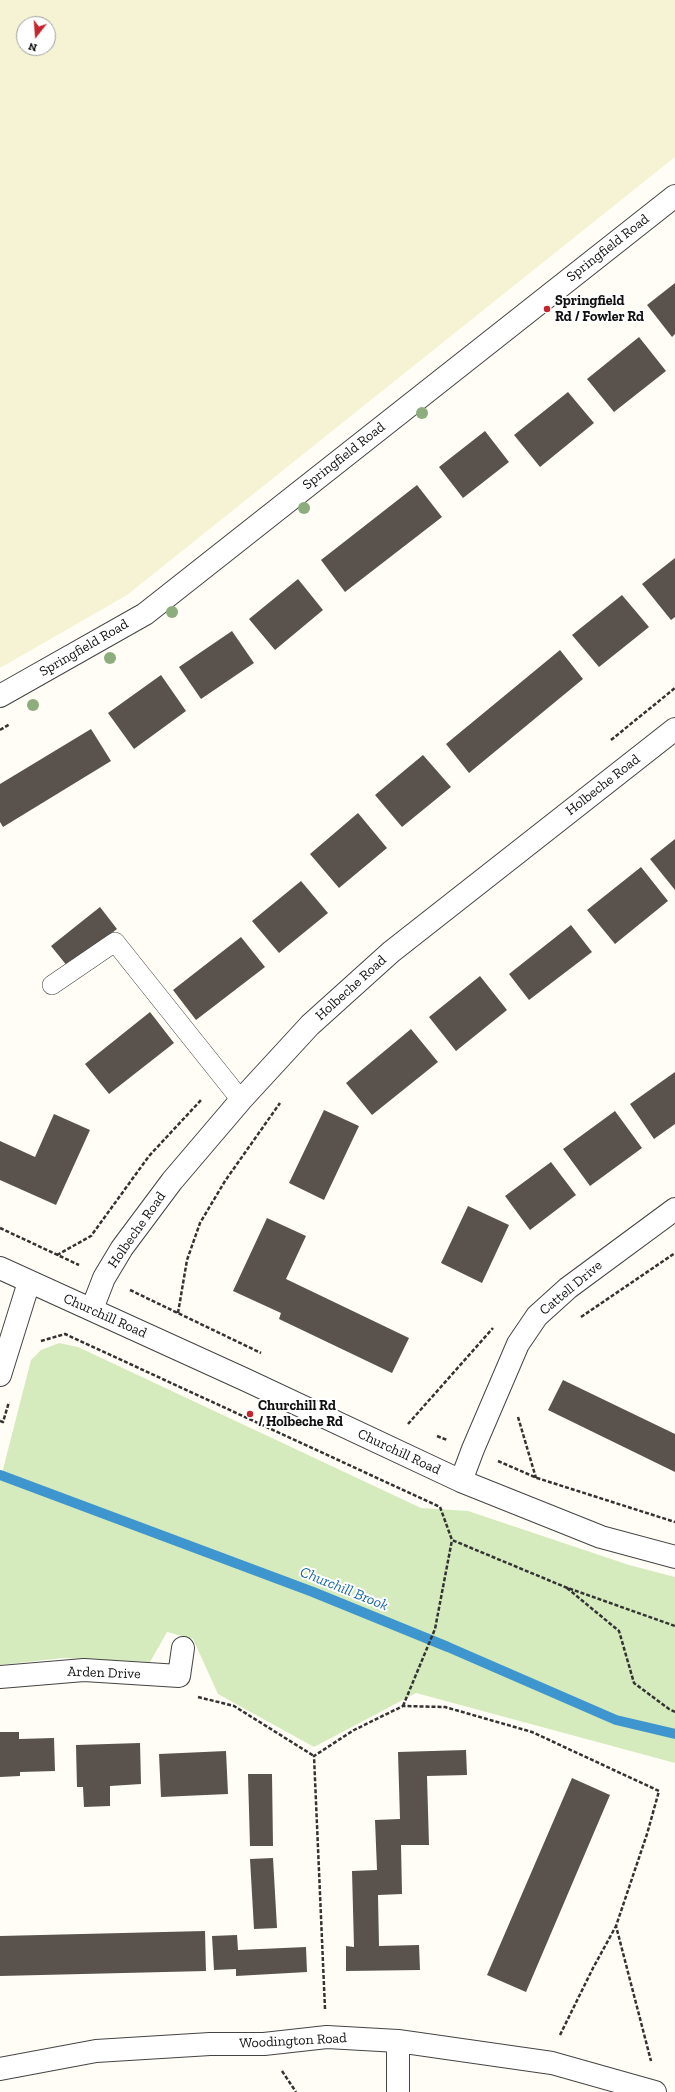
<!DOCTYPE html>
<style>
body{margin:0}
#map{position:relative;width:675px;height:2092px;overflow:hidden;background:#fffdf5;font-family:"Zilla Slab",serif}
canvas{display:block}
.north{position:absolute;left:16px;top:16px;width:40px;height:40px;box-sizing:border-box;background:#fff;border:1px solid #a0a0a0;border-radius:50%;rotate:197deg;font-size:11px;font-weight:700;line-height:16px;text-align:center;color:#111}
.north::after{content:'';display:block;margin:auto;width:14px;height:18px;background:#c4262e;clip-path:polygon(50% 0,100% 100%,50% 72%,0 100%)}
</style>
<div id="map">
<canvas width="675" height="2092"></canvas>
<div class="north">N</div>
</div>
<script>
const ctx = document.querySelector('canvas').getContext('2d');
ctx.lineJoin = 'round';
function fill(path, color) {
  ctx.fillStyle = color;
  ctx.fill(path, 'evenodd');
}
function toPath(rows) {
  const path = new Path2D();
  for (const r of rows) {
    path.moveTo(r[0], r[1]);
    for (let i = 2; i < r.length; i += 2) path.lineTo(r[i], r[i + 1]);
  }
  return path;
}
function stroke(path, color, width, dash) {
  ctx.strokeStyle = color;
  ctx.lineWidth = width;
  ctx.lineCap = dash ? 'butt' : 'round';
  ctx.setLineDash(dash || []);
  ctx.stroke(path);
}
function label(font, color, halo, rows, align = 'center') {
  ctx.font = font + ' "Zilla Slab",serif';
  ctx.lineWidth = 4;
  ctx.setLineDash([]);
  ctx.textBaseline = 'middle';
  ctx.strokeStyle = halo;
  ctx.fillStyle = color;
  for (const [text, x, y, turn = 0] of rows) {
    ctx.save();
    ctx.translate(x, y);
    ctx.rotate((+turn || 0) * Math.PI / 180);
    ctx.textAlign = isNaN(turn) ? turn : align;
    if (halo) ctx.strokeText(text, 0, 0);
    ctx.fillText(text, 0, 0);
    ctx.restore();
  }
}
const farmland = toPath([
 [0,0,675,0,675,157,127,595,0,668],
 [24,24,48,24,48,48,24,48]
]);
const green = toPath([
 [59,1343,78,1347,421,1508,468,1511,629,1565,675,1577,675,1763,416,1693,314,1747,218,1694,193,1639,167,1632,150,1662,63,1658,0,1665,0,1481,31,1360,41,1350]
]);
const stream = toPath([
 [0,1475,313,1592,448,1647,616,1720,675,1734]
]);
const building = toPath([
 [675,283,675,334,672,337,647,305],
 [639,337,666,371,614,412,587,379],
 [568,392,594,423,540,467,514,435],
 [485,431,509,462,463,498,439,467],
 [417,485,442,517,345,592,321,560],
 [675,558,675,617,671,620,642,584],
 [298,579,323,610,275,650,249,619],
 [622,595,649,627,599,667,572,635],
 [232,631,254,663,201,699,179,667],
 [560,650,583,679,469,773,446,744],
 [161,675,186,711,134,749,108,713],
 [91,729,111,761,3,827,0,822,0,784],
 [423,755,451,787,402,827,375,795],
 [358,813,387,848,339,888,310,854],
 [675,839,675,890,650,859],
 [641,867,668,901,615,944,587,910],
 [301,881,328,913,279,953,252,921],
 [100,907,117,929,68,967,51,946],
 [571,925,592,952,529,1000,509,974],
 [241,937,265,967,196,1020,173,990],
 [480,976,507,1010,456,1051,429,1017],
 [150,1012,174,1043,109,1094,85,1064],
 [411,1029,438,1062,372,1115,346,1083],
 [675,1072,675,1124,654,1139,630,1104],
 [324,1110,359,1126,324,1200,289,1183],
 [615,1111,642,1148,590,1186,563,1149],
 [54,1114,90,1130,56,1205,0,1180,0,1141,35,1157],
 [551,1162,576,1195,530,1230,505,1196],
 [468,1206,509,1225,482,1283,441,1263],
 [267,1218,306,1236,286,1279,409,1338,392,1373,279,1319,281,1313,233,1291],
 [563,1380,675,1434,675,1472,548,1410],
 [0,1732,19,1732,19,1739,54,1738,55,1771,20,1772,20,1776,0,1777],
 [140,1743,141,1784,110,1786,110,1806,84,1807,83,1787,77,1787,76,1745],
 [466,1750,467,1775,427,1776,429,1845,401,1845,402,1894,378,1895,379,1946,419,1945,420,1970,346,1971,346,1946,354,1947,352,1871,377,1870,375,1820,400,1819,398,1752],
 [226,1751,228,1794,161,1797,159,1754],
 [248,1774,272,1774,273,1846,250,1846],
 [572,1778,610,1795,526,1992,487,1975],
 [273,1858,277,1928,254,1929,250,1859],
 [205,1931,206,1971,0,1976,0,1936],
 [237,1935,238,1950,306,1947,307,1972,236,1976,236,1969,214,1970,212,1936]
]);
const path = toPath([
 [0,730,10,724],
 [611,740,675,688],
 [0,1228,79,1265],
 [57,1255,91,1236,149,1156,202,1099],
 [130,1290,261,1353],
 [178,1313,187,1260,200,1223,225,1181,280,1103],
 [581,1317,675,1253],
 [41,1341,65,1334,440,1507,452,1540,565,1587,675,1626],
 [518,1417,536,1478],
 [0,1421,3,1422,9,1402],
 [408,1424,493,1328],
 [437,1436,447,1440],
 [498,1461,537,1478,675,1522],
 [567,1588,619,1631,634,1683,669,1709,675,1712],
 [198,1697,234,1706,314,1756],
 [403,1706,435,1629,452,1540],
 [325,2009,314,1756,354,1730,403,1706,445,1707,532,1732,659,1791,647,1834,616,1926,651,2061],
 [560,2035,593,1968,616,1926],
 [282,2071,296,2092]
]);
const lane = toPath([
 [52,985,115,942,241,1100]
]);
const street = toPath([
 [0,696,145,614,675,196],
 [0,1268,246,1380,461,1481,601,1537,675,1557],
 [92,1309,104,1278,122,1248,172,1181,241,1100,310,1025,391,952,675,729],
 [0,1375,29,1282],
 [461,1481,473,1449,518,1344,537,1316,568,1288,675,1209],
 [0,1677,84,1670,179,1676,183,1648],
 [0,2069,96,2051,210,2044,264,2044,327,2037,398,2041,552,2063,655,2092],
 [398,2092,398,2041]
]);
const trees = [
 [422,413],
 [304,508],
 [172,612],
 [110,658],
 [33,705]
];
const markers = [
 [547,309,4,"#c4262e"],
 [250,1414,4,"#c4262e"]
];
const streetNames = [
 ["Springfield Road",608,248,-38],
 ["Springfield Road",344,456,-38],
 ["Springfield Road",84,648,-30],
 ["Holbeche Road",603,785,-38],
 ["Holbeche Road",351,988,-42],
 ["Holbeche Road",137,1230,-55],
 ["Cattell Drive",571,1288,-40],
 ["Churchill Road",105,1316,24],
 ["Churchill Road",399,1452,25],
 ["Arden Drive",104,1673,2],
 ["Woodington Road",293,2041,-3]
];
const poiNames = [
 ["Springfield",555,301],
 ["Rd / Fowler Rd",555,317],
 ["Churchill Rd",258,1406],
 ["/ Holbeche Rd",258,1422]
];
const waterNames = [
 ["Churchill Brook",344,1589,22]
];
fill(farmland, '#f6f3d4');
fill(green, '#d5ebbd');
stroke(stream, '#3f96cf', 10);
fill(building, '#5a524d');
stroke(lane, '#444', 20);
stroke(street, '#444', 24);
stroke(path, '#333', 2.5, [4, 2]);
stroke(lane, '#fff', 19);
stroke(street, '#fff', 22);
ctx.fillStyle = '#8dad7f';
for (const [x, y] of trees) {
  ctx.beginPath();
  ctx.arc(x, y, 6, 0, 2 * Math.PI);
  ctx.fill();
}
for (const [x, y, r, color] of markers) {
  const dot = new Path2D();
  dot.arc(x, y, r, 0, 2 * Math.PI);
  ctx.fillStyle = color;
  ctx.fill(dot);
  stroke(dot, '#fff', 1.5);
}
label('14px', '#111', '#fff', streetNames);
label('bold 14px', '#111', '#fff', poiNames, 'left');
label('italic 15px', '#1768a6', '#fff', waterNames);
</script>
